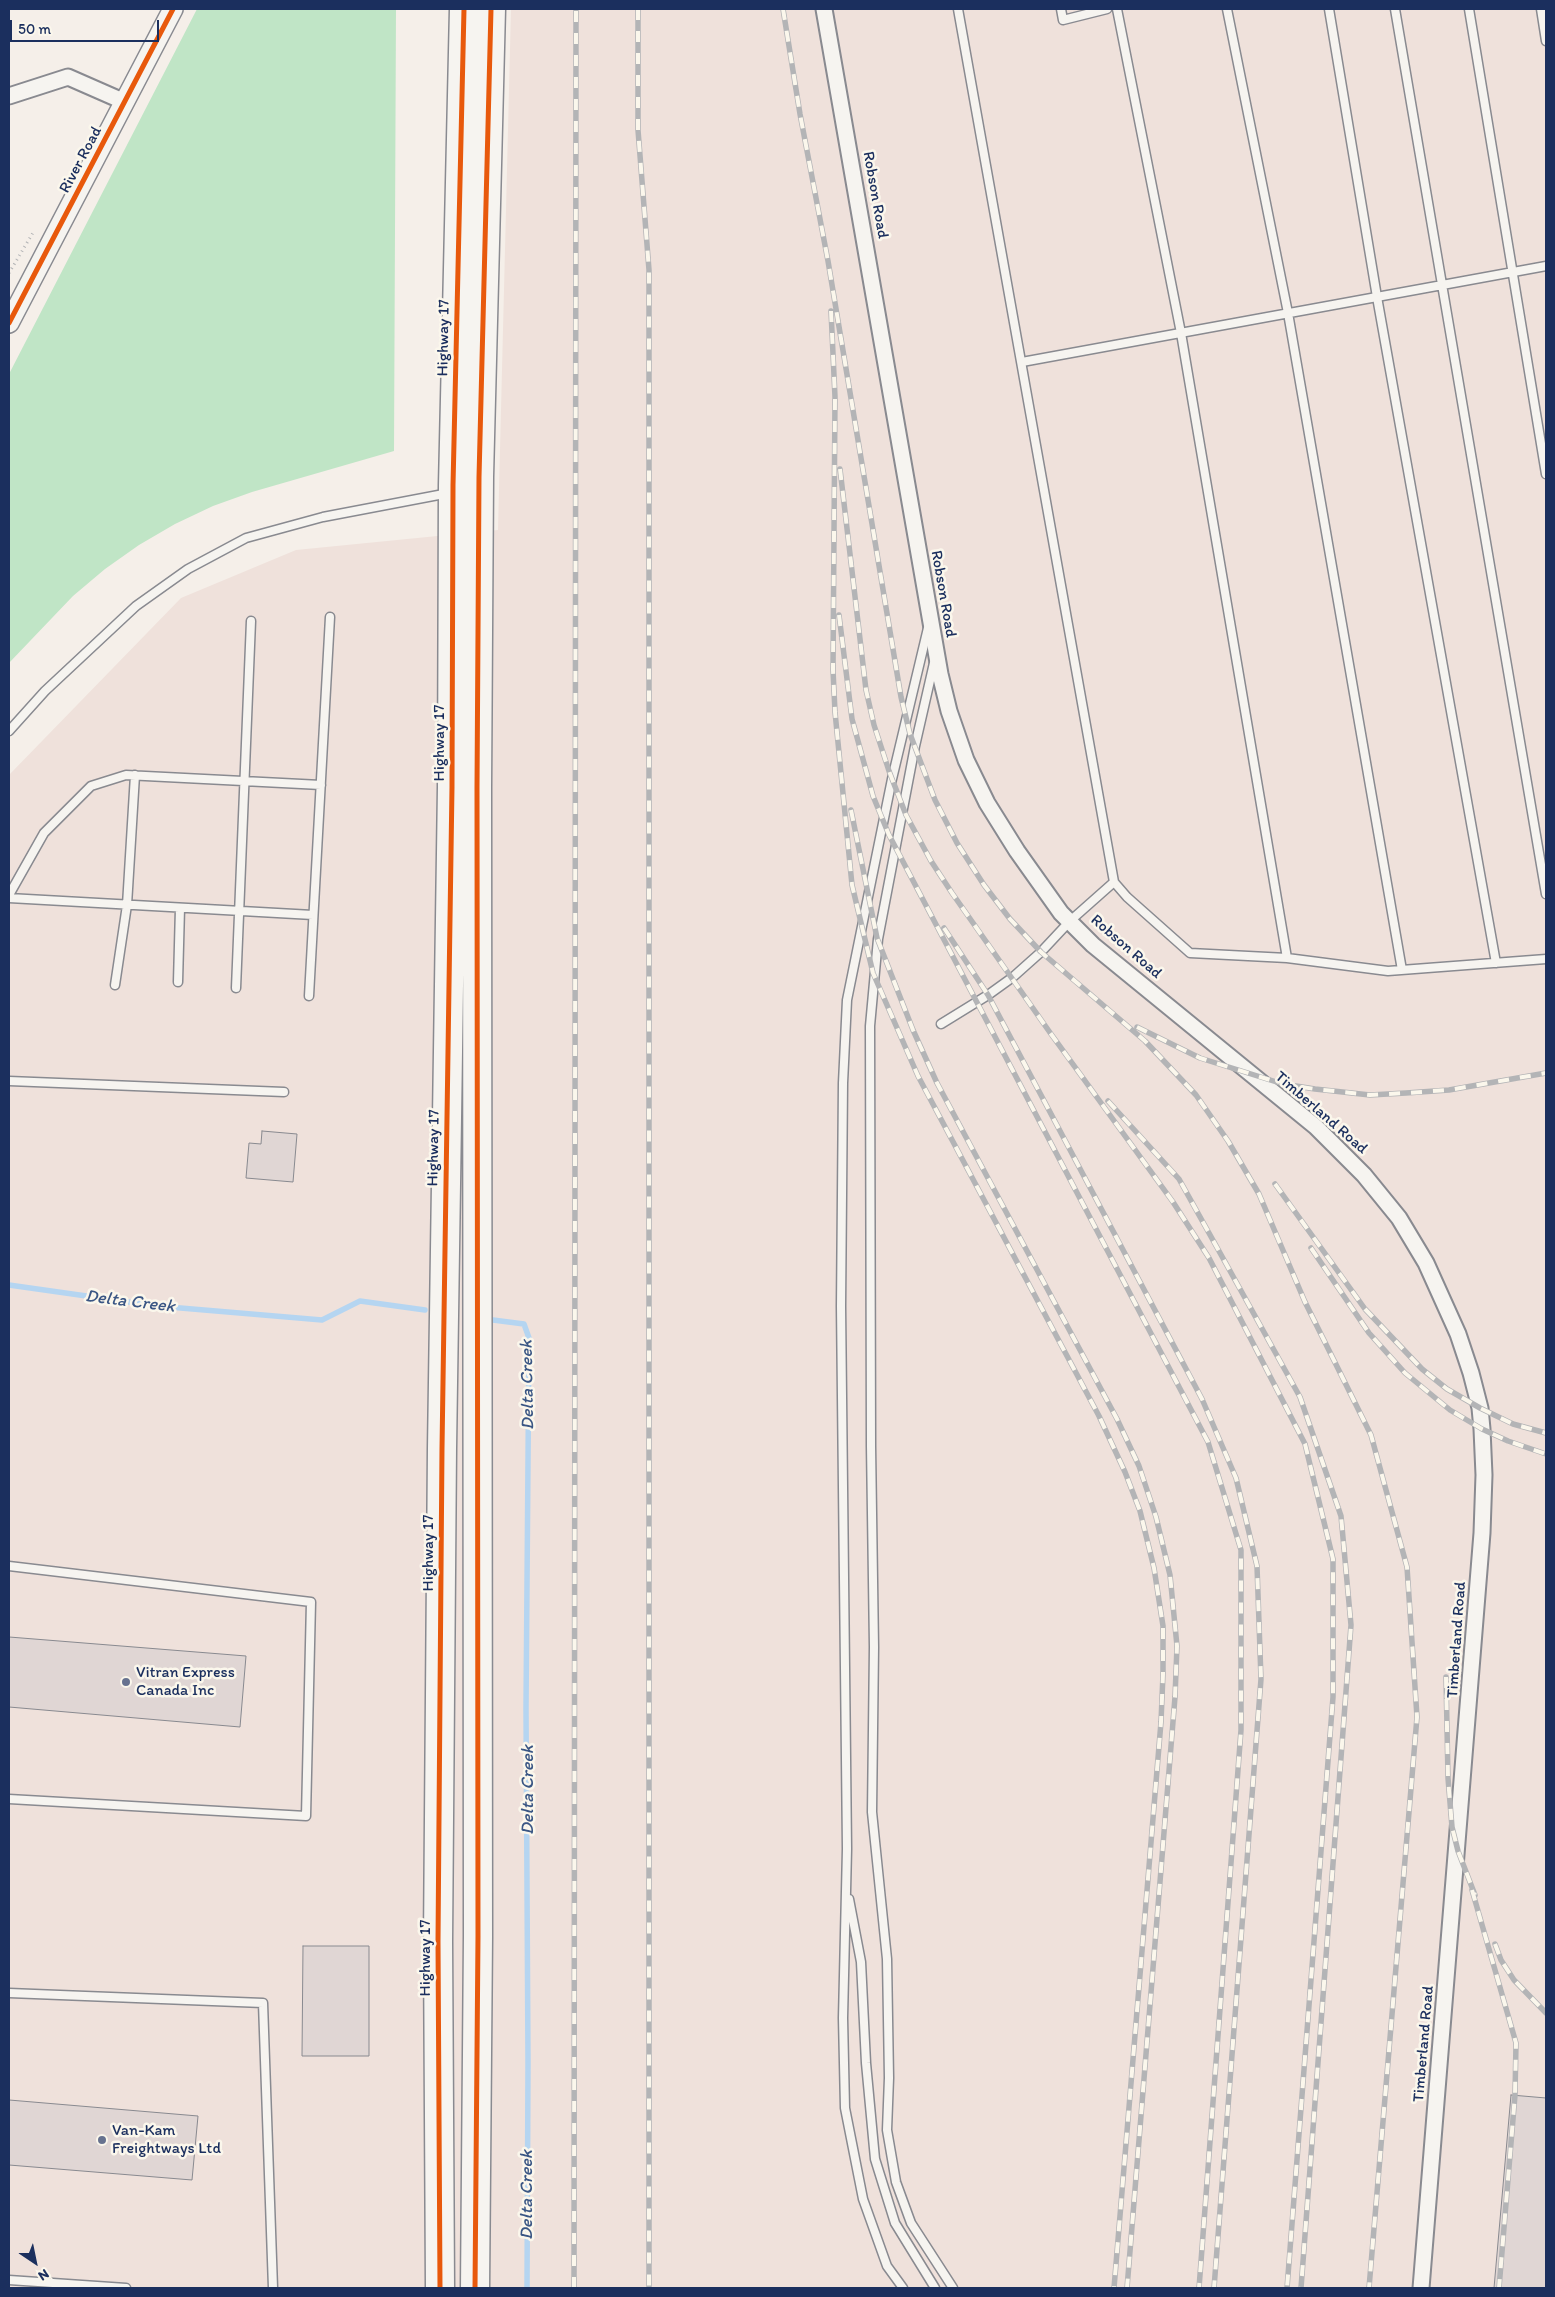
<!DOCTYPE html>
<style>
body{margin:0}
#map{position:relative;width:1555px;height:2297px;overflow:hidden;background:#f5efe9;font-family:Itim,sans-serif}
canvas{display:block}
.frame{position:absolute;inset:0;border:10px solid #1b2f5e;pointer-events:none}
.north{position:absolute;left:10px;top:2237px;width:50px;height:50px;-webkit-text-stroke:4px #fbf7ec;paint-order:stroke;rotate:146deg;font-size:14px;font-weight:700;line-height:20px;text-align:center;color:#1b2f5e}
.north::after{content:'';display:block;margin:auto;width:18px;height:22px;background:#1b2f5e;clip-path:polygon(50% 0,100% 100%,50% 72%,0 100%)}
.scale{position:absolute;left:10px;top:20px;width:149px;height:22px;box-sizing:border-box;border:2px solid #1b2f5e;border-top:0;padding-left:6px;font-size:15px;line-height:18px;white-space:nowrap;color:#1b2f5e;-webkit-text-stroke:4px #fbf7ec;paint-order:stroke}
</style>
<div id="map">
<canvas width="1555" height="2297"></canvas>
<div class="frame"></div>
<div class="north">N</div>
<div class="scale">50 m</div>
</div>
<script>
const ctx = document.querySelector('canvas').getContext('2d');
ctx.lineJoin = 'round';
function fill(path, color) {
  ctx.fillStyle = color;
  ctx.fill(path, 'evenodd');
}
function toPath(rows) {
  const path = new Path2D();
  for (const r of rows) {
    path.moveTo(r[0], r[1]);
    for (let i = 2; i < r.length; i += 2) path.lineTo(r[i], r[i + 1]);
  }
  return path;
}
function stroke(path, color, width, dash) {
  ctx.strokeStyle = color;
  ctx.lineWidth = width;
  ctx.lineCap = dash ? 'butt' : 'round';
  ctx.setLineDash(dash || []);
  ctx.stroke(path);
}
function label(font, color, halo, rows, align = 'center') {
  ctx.font = font + ' Itim,sans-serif';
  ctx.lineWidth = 5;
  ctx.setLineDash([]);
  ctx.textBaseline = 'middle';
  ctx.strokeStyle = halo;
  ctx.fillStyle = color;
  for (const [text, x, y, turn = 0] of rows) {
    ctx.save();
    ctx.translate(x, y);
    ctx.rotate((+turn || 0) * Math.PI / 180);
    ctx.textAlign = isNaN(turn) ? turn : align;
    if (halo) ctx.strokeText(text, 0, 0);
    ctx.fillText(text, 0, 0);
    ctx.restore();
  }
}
const built = toPath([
 [511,9,1546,9,1546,2288,9,2288,9,775,181,598,296,550,498,530]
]);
const green = toPath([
 [197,9,396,9,394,451,252,492,213,506,175,524,139,545,105,569,73,596,9,663,9,374]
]);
const stream = toPath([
 [9,1285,157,1306,322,1320,360,1301,425,1310],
 [493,1320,524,1324,529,1338,526,1708,528,2063,527,2288]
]);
const building = toPath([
 [262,1131,297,1134,293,1182,246,1178,249,1143,261,1144,262,1131],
 [9,1637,246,1656,240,1727,9,1707,9,1637],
 [303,1946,369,1946,369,2056,302,2056,303,1946],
 [1511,2095,1546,2098,1546,2288,1494,2288,1511,2095],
 [9,2100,198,2116,192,2180,9,2165,9,2100]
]);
const path = toPath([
 [9,273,34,231]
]);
const service = toPath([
 [958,9,1114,882,1127,897,1190,953,1287,958,1388,971,1546,959],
 [1061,9,1063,20,1107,9],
 [1117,9,1181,333,1287,958],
 [1227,9,1288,313,1402,970],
 [1329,9,1377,297,1496,963],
 [1395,9,1546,894],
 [1469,9,1546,474],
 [1541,9,1546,41],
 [1022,362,1546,266],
 [934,663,915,746,878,939,870,1026,871,1446,874,1647,872,1812,887,1959,889,2078,887,2130,896,2182,911,2223,953,2288],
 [9,731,45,691,136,606,188,569,246,538,323,517,449,493],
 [9,895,44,833,91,786,126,775,321,785],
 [9,898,313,915],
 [178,982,180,908],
 [115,985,127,905,135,775],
 [236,988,251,621],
 [309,996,330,617],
 [941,1024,988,995,1013,977,1041,952,1070,921,1114,882],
 [9,1081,284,1092],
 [9,1566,311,1602,306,1816,9,1799],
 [849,1899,861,1962,866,2063,875,2159,895,2223,935,2288],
 [9,1993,263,2003,273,2288],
 [9,2280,126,2288],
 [903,2288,887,2266,863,2199,845,2108,843,2018,847,1849,841,1306,843,1083,847,1000,892,779,928,628]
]);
const minor = toPath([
 [824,9,940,674,949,711,966,760,987,803,1017,851,1061,913,1093,945,1316,1127,1364,1175,1399,1218,1426,1263,1458,1334,1471,1373,1480,1408,1482,1429,1484,1475,1482,1533,1421,2288],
 [9,96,68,77,125,102]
]);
const tertiary = toPath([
 [9,323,173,9]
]);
const motorway = toPath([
 [440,2288,438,1941,442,1448,452,787,453,485,464,9],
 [475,2288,478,1936,477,787,479,477,491,9]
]);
const rail = toPath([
 [638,9,638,130,649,270,649,2288],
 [783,9,800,114,828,261,901,697,910,734,935,800,957,843,984,885,1010,919,1041,952,1145,1041,1196,1095,1228,1141,1259,1194,1305,1302,1371,1435,1407,1567,1417,1717,1369,2288],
 [831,311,835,397,833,670,835,712,852,885,873,973,918,1076,1099,1416,1125,1472,1140,1511,1154,1568,1163,1626,1163,1674,1161,1722,1114,2288],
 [840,469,866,690,874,725,889,771,906,815,931,861,952,893,1051,1034,1173,1202,1209,1258,1305,1444,1333,1559,1333,1697,1287,2288],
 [839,615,852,719,873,796,889,835,1208,1442,1241,1550,1241,1730,1199,2288],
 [851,810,877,938,913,1030,937,1083,1117,1419,1139,1466,1156,1517,1170,1575,1177,1646,1175,1697,1127,2288],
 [944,928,988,995,1202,1399,1236,1478,1257,1566,1261,1679,1214,2288],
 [1137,1027,1200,1058,1283,1084,1315,1089,1370,1095,1406,1093,1449,1090,1546,1073],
 [1108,1101,1179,1179,1300,1397,1341,1516,1351,1625,1301,2288],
 [1275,1184,1365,1309,1422,1369,1447,1389,1480,1408,1513,1424,1546,1433],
 [1311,1248,1369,1333,1405,1373,1450,1410,1482,1429,1508,1441,1546,1454],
 [1446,1677,1448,1778,1452,1827,1458,1851,1475,1895],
 [1472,1890,1516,2043,1515,2095,1499,2288],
 [1495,1944,1501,1960,1514,1980,1546,2013],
 [574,2288,576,9]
]);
const cycleway = toPath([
 [9,323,173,9],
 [440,2288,438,1941,442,1448,452,787,453,485,464,9],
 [475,2288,478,1936,477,787,479,477,491,9]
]);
const markers = [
 [126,1682,5,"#67728f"],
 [102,2140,5,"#67728f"]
];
const streetNames = [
 ["River Road",81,160,-62],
 ["Robson Road",875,195,80],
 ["Highway 17",444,338,-89],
 ["Robson Road",943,594,80],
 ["Highway 17",440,743,-90],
 ["Robson Road",1126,947,41],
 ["Timberland Road",1321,1113,41],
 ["Highway 17",434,1148,-89],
 ["Highway 17",429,1553,-90],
 ["Timberland Road",1457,1640,-86],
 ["Highway 17",426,1958,-90],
 ["Timberland Road",1424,2044,-85]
];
const poiNames = [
 ["Vitran Express",136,1673],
 ["Canada Inc",136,1691],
 ["Van-Kam",112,2131],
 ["Freightways Ltd",112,2149]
];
const waterNames = [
 ["Delta Creek",130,1302,7],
 ["Delta Creek",528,1385,-91],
 ["Delta Creek",528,1790,-90],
 ["Delta Creek",527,2195,-90]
];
fill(built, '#efe1db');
fill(green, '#c0e5c6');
stroke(stream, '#b5d5f1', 5.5);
fill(building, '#e0d6d4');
stroke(building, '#898a90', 1);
stroke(service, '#898a90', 11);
stroke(minor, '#898a90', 19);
stroke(tertiary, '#898a90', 22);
stroke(motorway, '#898a90', 31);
stroke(path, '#b3b4b6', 3, [1, 4]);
stroke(service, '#f6f4f0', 8);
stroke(minor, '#f6f4f0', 15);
stroke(tertiary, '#f6f4f0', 19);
stroke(motorway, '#f6f4f0', 28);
stroke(rail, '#b3b4b6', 5.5);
stroke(rail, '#fbf7ec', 4, [11]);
stroke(cycleway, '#e8590c', 5);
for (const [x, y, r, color] of markers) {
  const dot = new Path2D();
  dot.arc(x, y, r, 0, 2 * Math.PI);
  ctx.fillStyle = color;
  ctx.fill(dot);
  stroke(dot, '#fbf7ec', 2);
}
label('16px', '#1b2f5e', '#fbf7ec', streetNames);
label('16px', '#1b2f5e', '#fbf7ec', poiNames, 'left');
label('italic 18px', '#3a5684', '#fbf7ec', waterNames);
</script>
